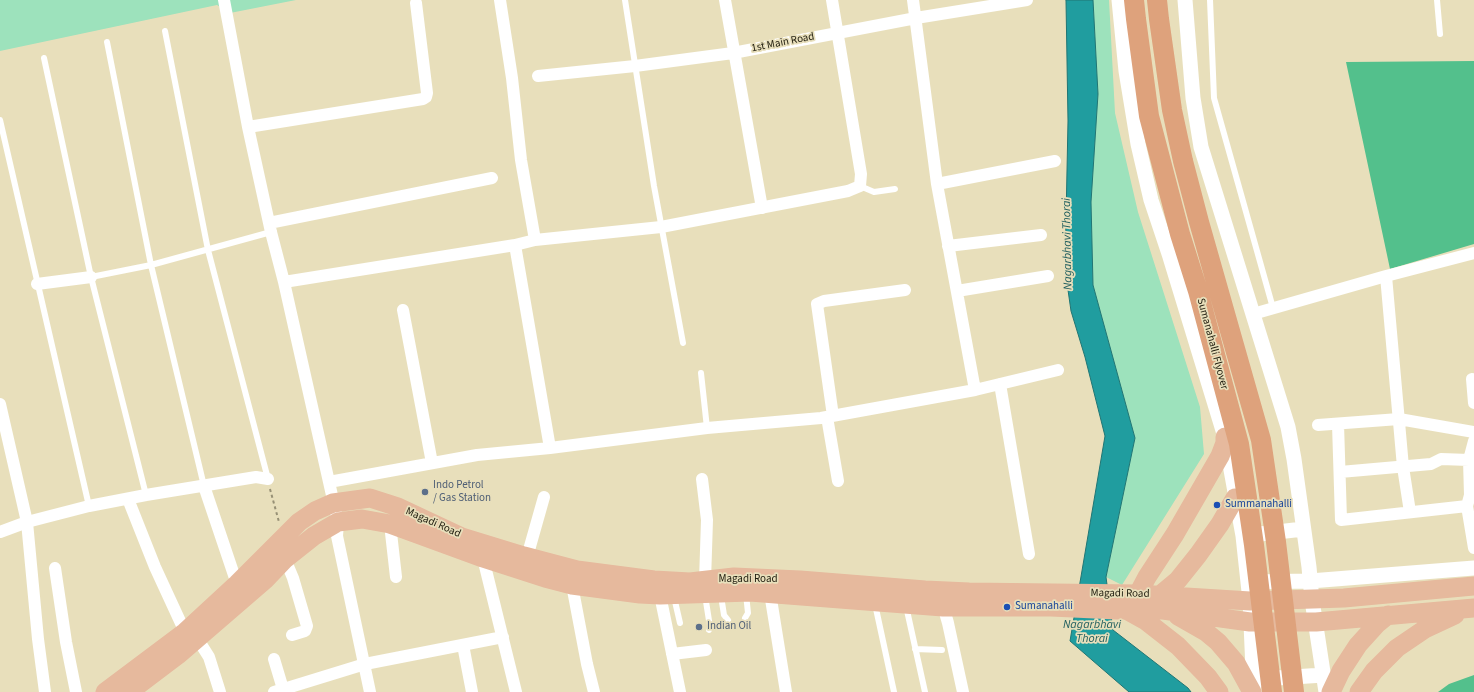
<!DOCTYPE html>
<style>
body{margin:0}
canvas{display:block;background:#e8dfbb}
</style>
<canvas width="1474" height="692"></canvas>
<script>
const ctx = document.querySelector('canvas').getContext('2d');
ctx.lineJoin = 'round';
function fill(path, color) {
  ctx.fillStyle = color;
  ctx.fill(path, 'evenodd');
}
function toPath(rows) {
  const path = new Path2D();
  for (const r of rows) {
    path.moveTo(r[0], r[1]);
    for (let i = 2; i < r.length; i += 2) path.lineTo(r[i], r[i + 1]);
  }
  return path;
}
function stroke(path, color, width, dash) {
  ctx.strokeStyle = color;
  ctx.lineWidth = width;
  ctx.lineCap = dash ? 'butt' : 'round';
  ctx.setLineDash(dash || []);
  ctx.stroke(path);
}
function label(font, color, halo, rows, align = 'center') {
  ctx.font = font + ' "Source Sans 3",sans-serif';
  ctx.lineWidth = 3.5;
  ctx.setLineDash([]);
  ctx.textBaseline = 'middle';
  ctx.strokeStyle = halo;
  ctx.fillStyle = color;
  for (const [text, x, y, turn = 0] of rows) {
    ctx.save();
    ctx.translate(x, y);
    ctx.rotate((+turn || 0) * Math.PI / 180);
    ctx.textAlign = isNaN(turn) ? turn : align;
    if (halo) ctx.strokeText(text, 0, 0);
    ctx.fillText(text, 0, 0);
    ctx.restore();
  }
}
const green = toPath([
 [0,0,296,0,230,13,217,5,0,51],
 [1093,0,1109,0,1115,113,1138,212,1200,407,1204,454,1122,585,1106,577,1135,438,1093,285,1091,202,1098,94]
]);
const forest = toPath([
 [1474,61,1474,244,1390,269,1346,62],
 [1474,675,1474,692,1438,692,1449,684]
]);
const water = toPath([
 [1066,0,1093,0,1098,94,1091,202,1093,285,1135,438,1106,577,1113,630,1188,688,1191,692,1129,692,1070,641,1105,436,1085,357,1071,311,1065,269,1068,121,1066,0]
]);
const path = toPath([
 [270,489,279,522]
]);
const service = toPath([
 [625,0,654,186,683,343],
 [1210,0,1214,98,1273,308],
 [1437,0,1440,34],
 [165,31,208,250,268,479],
 [107,42,151,265,204,486],
 [44,58,91,277,146,495],
 [0,120,89,506],
 [860,186,874,192,895,189],
 [91,277,151,265,271,232],
 [701,373,707,428],
 [705,595,710,627,709,630],
 [721,596,724,615,728,620],
 [674,597,680,623],
 [875,604,894,692],
 [906,606,925,692],
 [745,618,748,613,746,594],
 [915,649,942,650]
]);
const minor = toPath([
 [224,0,248,127,271,232,284,282,515,245,535,240,661,227,848,191,860,186,861,174,832,0],
 [500,0,512,78,521,160,535,240],
 [725,0,762,208],
 [913,0,937,184,975,390],
 [538,76,635,66,733,53,916,18,1027,0],
 [248,127,423,99,426,97,427,93,416,3],
 [937,184,1055,161],
 [269,223,492,178],
 [515,245,550,448],
 [948,246,1041,235],
 [284,282,338,522,337,536,370,692],
 [37,284,91,277],
 [957,291,1048,276],
 [403,310,432,463],
 [1253,314,1386,276],
 [1472,379,1474,403],
 [1000,384,1029,554],
 [0,404,27,522,38,639,45,692],
 [833,416,817,304,824,301,905,290],
 [827,417,838,481],
 [1338,424,1341,520,1467,506,1470,495],
 [1318,425,1399,419,1474,432],
 [1474,441,1469,460,1470,495,1474,495],
 [1340,472,1431,464,1441,459,1469,460],
 [702,479,707,520,705,581],
 [329,482,477,455,550,448,707,428,821,418,975,390,1058,370],
 [204,486,237,584],
 [128,499,155,567,185,632],
 [1467,506,1474,548],
 [1410,512,1403,467,1386,276,1474,253],
 [390,524,396,577],
 [0,532,27,522,89,506,146,495,256,477,268,479],
 [527,557,544,497],
 [483,558,516,692],
 [285,559,293,578,307,626,305,631,292,635],
 [55,568,66,642,76,692],
 [572,585,587,664,594,692],
 [770,593,786,692],
 [660,595,680,692],
 [942,602,948,623,963,692],
 [197,638,209,657,220,692],
 [463,645,472,692],
 [672,654,706,650],
 [274,659,283,689],
 [274,692,365,664,503,637]
]);
const tertiary = toPath([
 [1119,0,1126,71,1138,144,1151,200,1170,257,1225,437,1243,536,1250,601,1254,692],
 [1185,0,1193,98,1201,147,1288,427,1294,459,1309,567,1312,600,1326,692],
 [1243,536,1303,529],
 [1249,582,1310,581,1474,568],
 [1261,679,1324,675]
]);
const primary = toPath([
 [1138,594,1147,577,1175,534,1220,456,1225,443,1225,437],
 [1160,595,1178,580,1198,555,1220,524,1235,498],
 [1128,611,1146,621,1178,646,1208,677,1219,692],
 [1178,616,1206,632,1218,642,1236,663,1252,692],
 [105,692,185,632,237,584,299,522,315,511,333,503,370,498,398,507,462,537,524,556,577,570,654,580,690,582,734,577,800,580,925,590,969,592,1138,594,1250,601,1344,598,1474,586],
 [129,692,178,655,266,579,285,559,314,536,338,522,362,519,390,524,483,558,545,578,572,585,640,594,660,595,750,592,943,607,1051,607,1117,610,1163,610,1250,622,1316,622,1474,608],
 [1331,692,1341,671,1358,645,1377,624,1388,615],
 [1359,692,1374,671,1397,648,1425,629,1455,615]
]);
const trunk = toPath([
 [1134,0,1136,19,1149,116,1180,234,1198,291,1239,444,1254,545,1272,692],
 [1157,0,1159,19,1172,110,1183,161,1199,222,1261,440,1276,542,1294,692]
]);
const markers = [
 [425,492,4,"#5c6f8a"],
 [1217,505,4,"#1a4fb4"],
 [1007,607,4,"#1a4fb4"],
 [699,627,4,"#5c6f8a"]
];
const streetNames = [
 ["1st Main Road",783,43,-11],
 ["Sumanahalli Flyover",1212,344,75],
 ["Magadi Road",433,523,24],
 ["Magadi Road",748,580],
 ["Magadi Road",1120,594,1]
];
const serviceNames = [
 ["Indo Petrol",433,486],
 ["/ Gas Station",433,499],
 ["Indian Oil",707,627]
];
const transitNames = [
 ["Summanahalli",1225,505],
 ["Sumanahalli",1015,607]
];
const waterNames = [
 ["Nagarbhavi Thorai",1068,244,-91],
 ["Nagarbhavi",1092,625],
 ["Thorai",1092,639]
];
fill(green, '#9de2bc');
fill(forest, '#53c08c');
fill(water, '#209d9f');
stroke(water, '#207674', 1);
stroke(path, '#979075', 2, [3, 3]);
stroke(service, '#fff', 6);
stroke(minor, '#fff', 12);
stroke(tertiary, '#fff', 15);
stroke(primary, '#e6b99d', 19);
stroke(trunk, '#dea27c', 20);
for (const [x, y, r, color] of markers) {
  const dot = new Path2D();
  dot.arc(x, y, r, 0, 2 * Math.PI);
  ctx.fillStyle = color;
  ctx.fill(dot);
  stroke(dot, '#e8dfbb', 1.5);
}
label('11px', '#1f1c0e', '#e8dfbb', streetNames);
label('11px', '#4e5e75', '#e8dfbb', serviceNames, 'left');
label('11px', '#164399', '#e8dfbb', transitNames, 'left');
label('italic 12px', '#1f5e5e', '#e8dfbb', waterNames);
</script>
